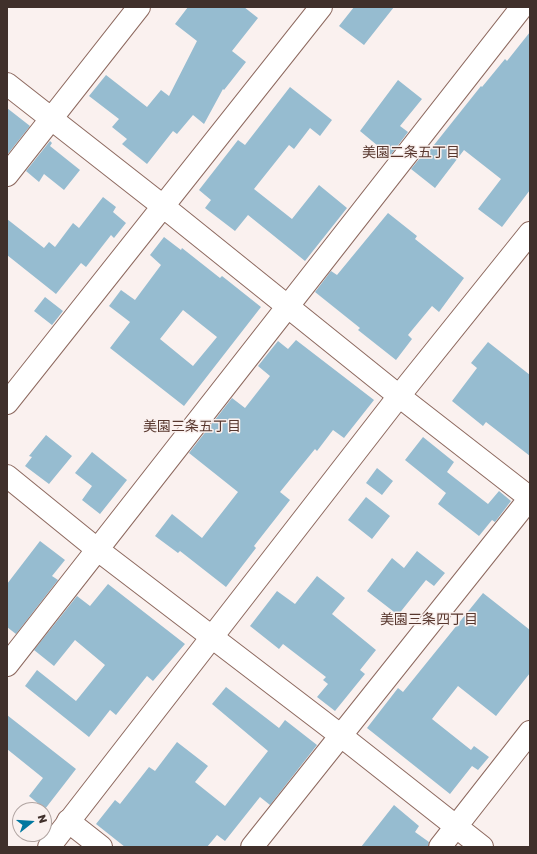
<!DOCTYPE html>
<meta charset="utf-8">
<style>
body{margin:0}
#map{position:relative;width:537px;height:854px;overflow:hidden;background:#faf1ef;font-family:"Golos Text",sans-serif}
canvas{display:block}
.frame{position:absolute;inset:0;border:8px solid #40302b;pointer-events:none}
.north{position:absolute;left:12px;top:802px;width:40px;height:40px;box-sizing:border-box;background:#faf1ef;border:1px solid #b0a4a1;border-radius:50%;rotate:73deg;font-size:11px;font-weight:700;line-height:16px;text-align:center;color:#40302b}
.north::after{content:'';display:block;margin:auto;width:14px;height:18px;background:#0078a0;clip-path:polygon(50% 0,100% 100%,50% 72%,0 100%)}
</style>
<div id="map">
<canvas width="537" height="854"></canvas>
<div class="frame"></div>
<div class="north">N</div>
</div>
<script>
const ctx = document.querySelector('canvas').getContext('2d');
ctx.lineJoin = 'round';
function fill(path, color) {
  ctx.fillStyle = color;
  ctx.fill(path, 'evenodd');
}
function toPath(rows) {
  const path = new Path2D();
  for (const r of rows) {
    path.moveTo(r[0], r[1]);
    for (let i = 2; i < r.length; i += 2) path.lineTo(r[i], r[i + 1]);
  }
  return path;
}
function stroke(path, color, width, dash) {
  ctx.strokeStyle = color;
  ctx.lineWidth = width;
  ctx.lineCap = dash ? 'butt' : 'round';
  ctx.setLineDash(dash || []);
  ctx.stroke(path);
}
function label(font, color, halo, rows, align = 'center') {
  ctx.font = font + ' "Golos Text","Noto Sans JP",sans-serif';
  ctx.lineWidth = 3;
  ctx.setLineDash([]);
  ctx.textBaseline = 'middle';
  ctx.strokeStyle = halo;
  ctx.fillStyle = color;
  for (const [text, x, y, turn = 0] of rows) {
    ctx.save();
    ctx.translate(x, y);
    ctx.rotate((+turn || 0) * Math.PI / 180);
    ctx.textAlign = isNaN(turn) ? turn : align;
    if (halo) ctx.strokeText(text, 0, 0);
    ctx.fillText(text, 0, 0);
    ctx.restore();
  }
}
const building = toPath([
 [188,7,244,7,258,18,232,51,246,62,224,90,223,89,204,124,193,115,177,134,173,131,147,164,122,144,127,139,112,127,119,119,89,96,106,75,147,107,161,90,169,96,197,41,175,24],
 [354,7,394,7,364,45,339,26],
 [530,32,530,190,502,227,478,209,501,179,464,150,435,188,411,169,428,148,430,150,481,86,482,87,505,59,507,61],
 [398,80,422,99,400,126,408,132,390,156,360,131],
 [290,87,332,120,320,136,310,128,294,149,289,145,254,189,292,219,319,185,347,208,305,261,248,215,235,231,205,208,211,200,199,190,238,140,245,145],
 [7,108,30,126,7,155],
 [50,141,52,143,50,146,80,170,64,190,44,174,39,182,26,171],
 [103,197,116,207,113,212,126,223,114,238,111,235,86,267,81,263,56,294,7,255,7,219,44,248,49,242,55,247,73,223,79,228],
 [388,213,417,236,415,239,464,278,439,312,432,306,408,335,412,339,396,360,358,330,360,328,315,292,331,271,337,275],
 [164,237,181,250,182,248,220,278,222,276,261,307,184,406,110,348,130,322,109,306,121,290,135,300,161,265,150,255],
 [183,310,217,337,193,366,160,339],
 [45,297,63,311,52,325,34,311],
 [296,340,374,400,344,438,333,430,317,451,315,449,280,492,290,500,254,546,256,548,226,587,180,551,178,553,155,536,172,514,202,538,238,492,189,453,232,398,245,408,270,376,258,366,278,341,288,349],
 [488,342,530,375,530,456,486,422,483,426,452,401,477,368,471,363],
 [46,435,72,456,49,484,25,466,32,457,29,456],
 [423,437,454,462,447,472,488,504,499,491,511,501,495,522,492,520,479,536,438,504,446,493,405,460],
 [92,452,127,480,100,514,82,500,92,486,75,473],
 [377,468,393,481,382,495,366,483],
 [366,497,390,516,372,539,348,520],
 [40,541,65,560,52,576,58,580,16,634,7,627,7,584],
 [417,551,445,573,434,586,426,580,398,615,367,591,392,558,404,568],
 [317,576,345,598,332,614,376,650,360,670,365,674,335,711,317,697,328,684,323,680,326,677,283,644,279,649,250,626,277,591,295,604],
 [108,584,185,644,153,681,147,676,116,715,110,710,89,737,25,686,37,670,76,701,105,665,75,640,54,666,34,650,77,596,90,606],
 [483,593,530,630,530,673,496,716,458,686,432,719,471,750,474,746,489,757,478,770,472,766,450,794,367,728,398,688,403,692],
 [226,687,279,728,285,720,317,745,270,805,260,797,225,841,217,835,207,847,125,847,96,824,115,800,120,804,149,767,155,771,177,742,208,766,195,782,225,806,268,751,212,704],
 [7,715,76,769,45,809,29,796,43,778,7,749],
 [394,805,419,826,415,832,429,842,428,847,361,847]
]);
const street = toPath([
 [7,84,164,207,399,396,530,498],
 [7,175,139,7],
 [7,403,321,7],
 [7,476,98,550,340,735,482,847],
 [7,665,522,7],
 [68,821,101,847],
 [252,847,530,498],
 [440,847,530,732]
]);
const secondary = toPath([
 [49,847,399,396,530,233]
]);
const neighbourhoodNames = [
 ["美園二条五丁目",411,153],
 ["美園三条五丁目",192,427],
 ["美園三条四丁目",429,620]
];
fill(building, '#96bcd0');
stroke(street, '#8d695f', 24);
stroke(secondary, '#8d695f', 24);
stroke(street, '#fff', 22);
stroke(secondary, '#fff', 22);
label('14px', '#58372e', '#faf1ef', neighbourhoodNames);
</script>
